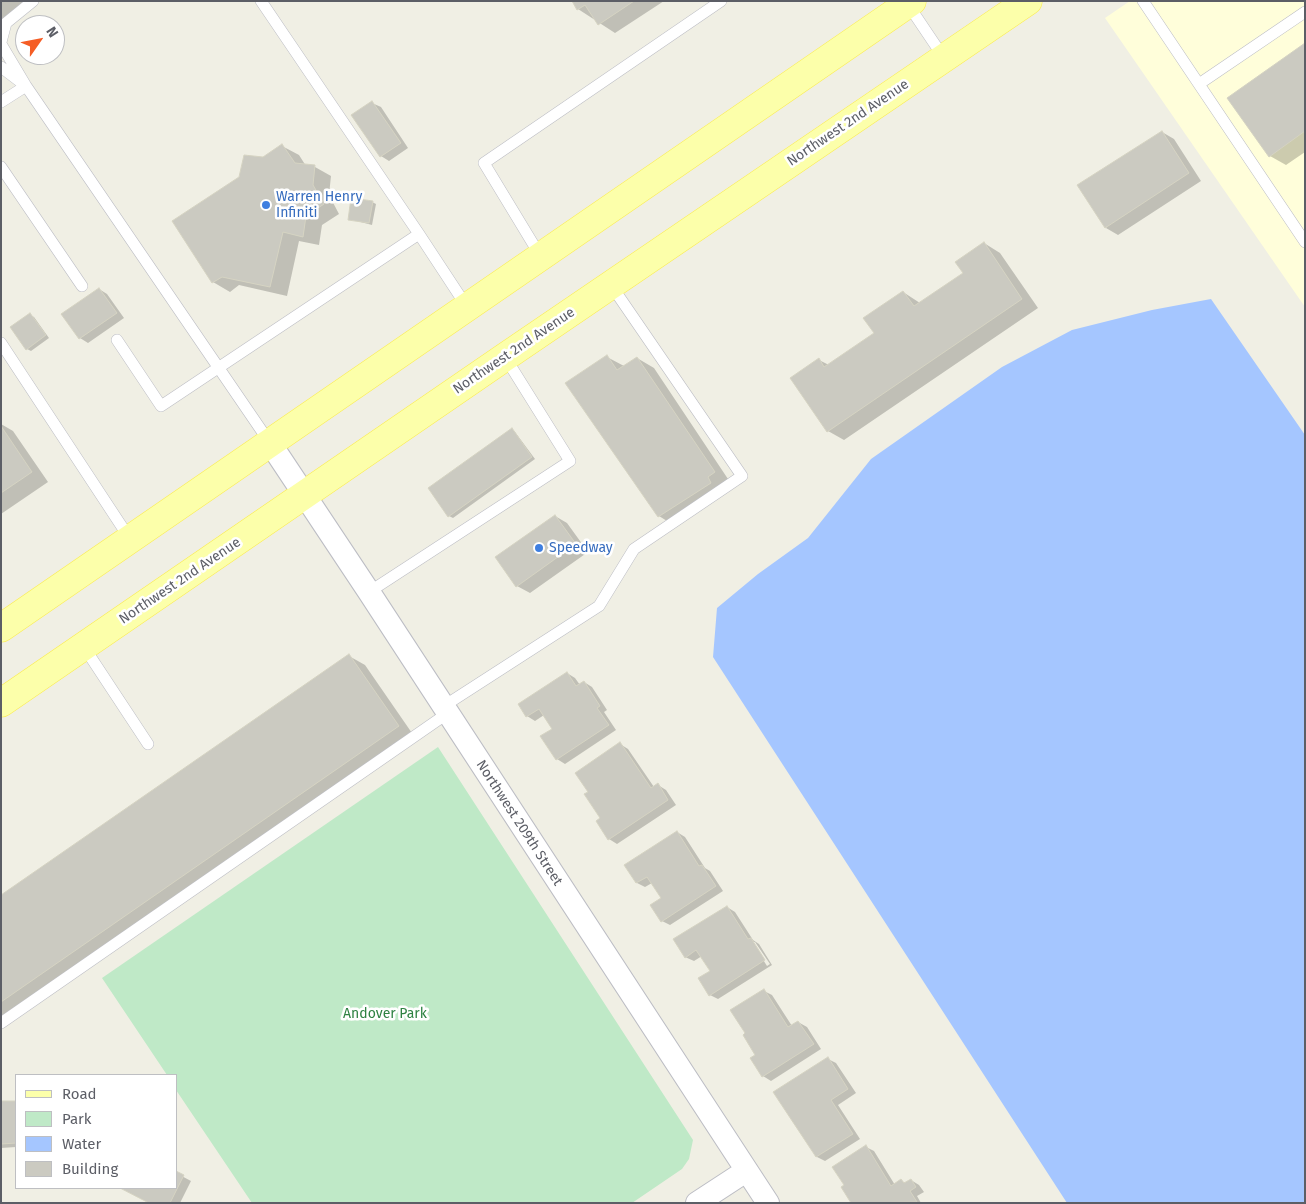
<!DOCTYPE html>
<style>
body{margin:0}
#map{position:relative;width:1306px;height:1204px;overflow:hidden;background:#f0efe4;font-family:"Fira Sans",sans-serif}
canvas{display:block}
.frame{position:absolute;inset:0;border:2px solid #5c5e66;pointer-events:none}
.legend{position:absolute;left:15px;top:1074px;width:162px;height:115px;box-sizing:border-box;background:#fff;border:1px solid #bebfc2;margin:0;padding:6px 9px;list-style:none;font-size:15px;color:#5c5e66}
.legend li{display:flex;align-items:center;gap:10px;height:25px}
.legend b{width:25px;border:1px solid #bebfc2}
.north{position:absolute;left:15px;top:15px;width:50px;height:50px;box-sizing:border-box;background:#fff;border:1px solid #bebfc2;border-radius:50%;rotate:57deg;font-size:14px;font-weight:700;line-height:20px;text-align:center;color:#5c5e66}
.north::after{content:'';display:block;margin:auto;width:18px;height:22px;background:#f55d25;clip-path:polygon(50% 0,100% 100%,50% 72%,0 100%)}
</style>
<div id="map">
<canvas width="1306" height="1204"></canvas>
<div class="frame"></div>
<ul class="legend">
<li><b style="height:6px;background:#fcffaa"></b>Road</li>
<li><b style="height:14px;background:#bfe9c7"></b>Park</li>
<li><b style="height:14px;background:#a5c6ff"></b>Water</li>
<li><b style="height:14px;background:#cbcac1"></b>Building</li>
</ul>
<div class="north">N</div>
</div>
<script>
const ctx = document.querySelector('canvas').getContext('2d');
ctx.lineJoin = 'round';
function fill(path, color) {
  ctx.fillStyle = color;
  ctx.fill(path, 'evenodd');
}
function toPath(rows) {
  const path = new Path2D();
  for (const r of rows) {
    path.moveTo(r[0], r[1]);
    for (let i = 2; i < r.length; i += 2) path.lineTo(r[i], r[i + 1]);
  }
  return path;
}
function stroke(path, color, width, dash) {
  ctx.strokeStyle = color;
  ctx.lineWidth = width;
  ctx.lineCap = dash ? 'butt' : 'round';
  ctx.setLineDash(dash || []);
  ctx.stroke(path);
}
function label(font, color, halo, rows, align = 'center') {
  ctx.font = font + ' "Fira Sans",sans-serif';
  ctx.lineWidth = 5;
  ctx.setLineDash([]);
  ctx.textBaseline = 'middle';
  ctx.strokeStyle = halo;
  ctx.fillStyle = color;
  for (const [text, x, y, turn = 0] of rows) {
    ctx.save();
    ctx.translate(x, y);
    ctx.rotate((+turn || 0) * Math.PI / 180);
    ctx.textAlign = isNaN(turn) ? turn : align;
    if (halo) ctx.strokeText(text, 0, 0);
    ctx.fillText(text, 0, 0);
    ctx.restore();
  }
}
const commercial = toPath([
 [1130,1,1305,1,1305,307,1105,18]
]);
const green = toPath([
 [438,747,693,1140,689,1159,682,1169,632,1203,252,1203,176,1090,176,1075,167,1075,102,978]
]);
const water = toPath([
 [1211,299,1305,435,1305,1203,1067,1203,713,657,717,608,758,574,808,538,871,459,1002,367,1072,330,1152,310]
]);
const shadow = toPath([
 [1,1,28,1,1,20],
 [573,1,664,1,615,33,578,9],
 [1305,46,1305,152,1286,165,1270,156],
 [372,103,381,107,408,148,389,161,381,156],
 [1162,132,1174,139,1201,181,1118,235,1106,228],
 [282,146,299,155,306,166,315,167,331,176,329,195,339,214,322,225,319,245,299,241,287,296,239,285,230,292,213,282,240,178,263,158],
 [372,202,376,204,372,225,349,219],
 [984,243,1000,253,1038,308,844,440,828,431,819,360,829,365,876,334,903,292,920,303,965,273],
 [99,289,107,294,124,318,88,343,80,338],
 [30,315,34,317,49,338,31,351,27,349],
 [607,357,624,366,637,358,654,368,730,482,675,526,659,516],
 [1,424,13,431,48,482,1,514],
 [512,430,515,432,535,459,453,518,449,516],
 [555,516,567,523,588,552,530,593,517,586],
 [349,656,365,665,414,736,1,1022,1,896],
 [567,673,575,678,580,685,584,682,592,687,607,710,604,712,616,730,565,764,557,759,554,729,544,715,535,721,527,716],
 [620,744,628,749,654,787,658,785,666,790,676,805,617,844,609,839,597,822,602,818,589,792],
 [677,832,685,837,705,868,710,871,723,891,670,925,662,921,662,898,652,883,645,887,637,883,626,866],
 [727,907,735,912,753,940,759,944,772,965,718,999,710,995,712,971,702,956,694,961,685,957],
 [752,942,755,942,770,964,767,966],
 [764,991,772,995,792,1026,798,1022,807,1027,821,1049,771,1081,763,1076,752,1058,756,1055],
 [828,1059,836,1063,856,1093,838,1105,860,1139,825,1161,817,1157,775,1092],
 [16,1102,16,1147,1,1148,1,1103],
 [866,1147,874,1151,895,1185,901,1181,906,1183,911,1180,919,1185,924,1192,917,1196,921,1203,853,1203,845,1185],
 [176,1173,191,1181,180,1203,150,1203,121,1188,176,1188]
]);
const building = toPath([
 [572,1,634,1,598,25,585,5,577,10,572,1],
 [1305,43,1305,131,1269,157,1227,98,1305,43],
 [372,101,401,143,380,157,351,115,372,101],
 [1162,131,1189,173,1105,228,1077,185,1162,131],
 [282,144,295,163,315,165,313,185,324,204,306,216,303,237,283,232,270,287,222,277,212,283,172,221,239,177,244,155,263,157,282,144],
 [351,198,373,201,369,223,348,220,351,198],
 [984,242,1022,299,827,432,790,378,819,358,824,367,874,333,863,318,903,291,914,306,963,273,955,262,984,242],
 [99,288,117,313,79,339,61,314,99,288],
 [30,313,46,335,26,350,10,327,30,313],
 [607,355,617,370,637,357,715,472,708,477,711,483,658,517,565,383,607,355],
 [1,426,32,472,1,493,1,426],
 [512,428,532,457,448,517,428,488,512,428],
 [555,515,576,544,516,587,495,557,555,515],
 [349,654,399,726,1,1002,1,895,349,654],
 [567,672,576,686,584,681,600,706,597,708,609,725,556,760,540,736,552,729,539,709,526,717,518,704,567,672],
 [620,742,651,788,658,783,668,800,608,840,596,821,600,818,584,794,588,792,575,773,620,742],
 [677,831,699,866,702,865,716,886,661,922,650,905,661,898,647,877,636,883,624,865,677,831],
 [727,906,748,939,751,938,765,960,709,996,698,978,710,971,696,950,685,958,673,939,727,906],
 [764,989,788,1027,798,1021,814,1044,762,1077,750,1058,755,1055,743,1035,745,1033,730,1010,764,989],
 [828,1057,848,1089,831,1100,853,1134,816,1157,773,1092,828,1057],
 [1,1101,16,1101,16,1143,1,1144,1,1101],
 [866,1145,891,1186,901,1179,904,1183,911,1179,916,1187,910,1191,917,1202,851,1203,841,1187,844,1185,832,1167,866,1145],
 [176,1171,184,1175,170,1203,149,1203,120,1188,176,1188,176,1171]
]);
const service = toPath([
 [261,1,419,234,467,307],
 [1143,1,1305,242],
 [907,3,944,58],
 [1,42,6,23,33,1],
 [1,44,26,86,1,102],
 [1,67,26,86,270,443],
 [1199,84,1305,12],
 [1,167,82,286],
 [541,257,484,163,721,1],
 [117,340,161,406,419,234],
 [1,343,130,539],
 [369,592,570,461,505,357],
 [84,647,148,744],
 [444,706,599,606,634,549,742,476,611,285],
 [1,1023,448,713]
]);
const minor = toPath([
 [270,443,369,592,768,1203],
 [697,1203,746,1171]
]);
const primary = toPath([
 [1,628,912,1],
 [1,703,505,357,1028,1]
]);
const markers = [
 [266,205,5,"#3f7fe0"],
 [539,548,5,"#3f7fe0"]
];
const streetNames = [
 ["Northwest 2nd Avenue",848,123,-34],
 ["Northwest 2nd Avenue",514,351,-34],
 ["Northwest 2nd Avenue",180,581,-34],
 ["Northwest 209th Street",519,823,57]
];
const shopNames = [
 ["Warren Henry",276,197],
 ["Infiniti",276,213],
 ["Speedway",549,548]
];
const parkNames = [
 ["Andover Park",385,1014]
];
fill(commercial, '#fffeda');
fill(green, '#bfe9c7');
fill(water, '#a5c6ff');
fill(shadow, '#0003');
fill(building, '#cbcac1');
stroke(building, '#d5d3c2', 1);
stroke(service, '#bcbdc4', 12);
stroke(minor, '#bcbdc4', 24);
stroke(primary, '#fbec52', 29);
stroke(service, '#fff', 11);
stroke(minor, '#fff', 22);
stroke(primary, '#fcffaa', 28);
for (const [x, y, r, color] of markers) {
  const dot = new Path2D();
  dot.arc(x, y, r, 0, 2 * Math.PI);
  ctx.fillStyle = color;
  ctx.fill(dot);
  stroke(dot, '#fff', 2);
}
label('14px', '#5c5e66', '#fff', streetNames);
label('14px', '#366cbe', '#fff', shopNames, 'left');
label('14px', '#2e8242', '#fff', parkNames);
</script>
